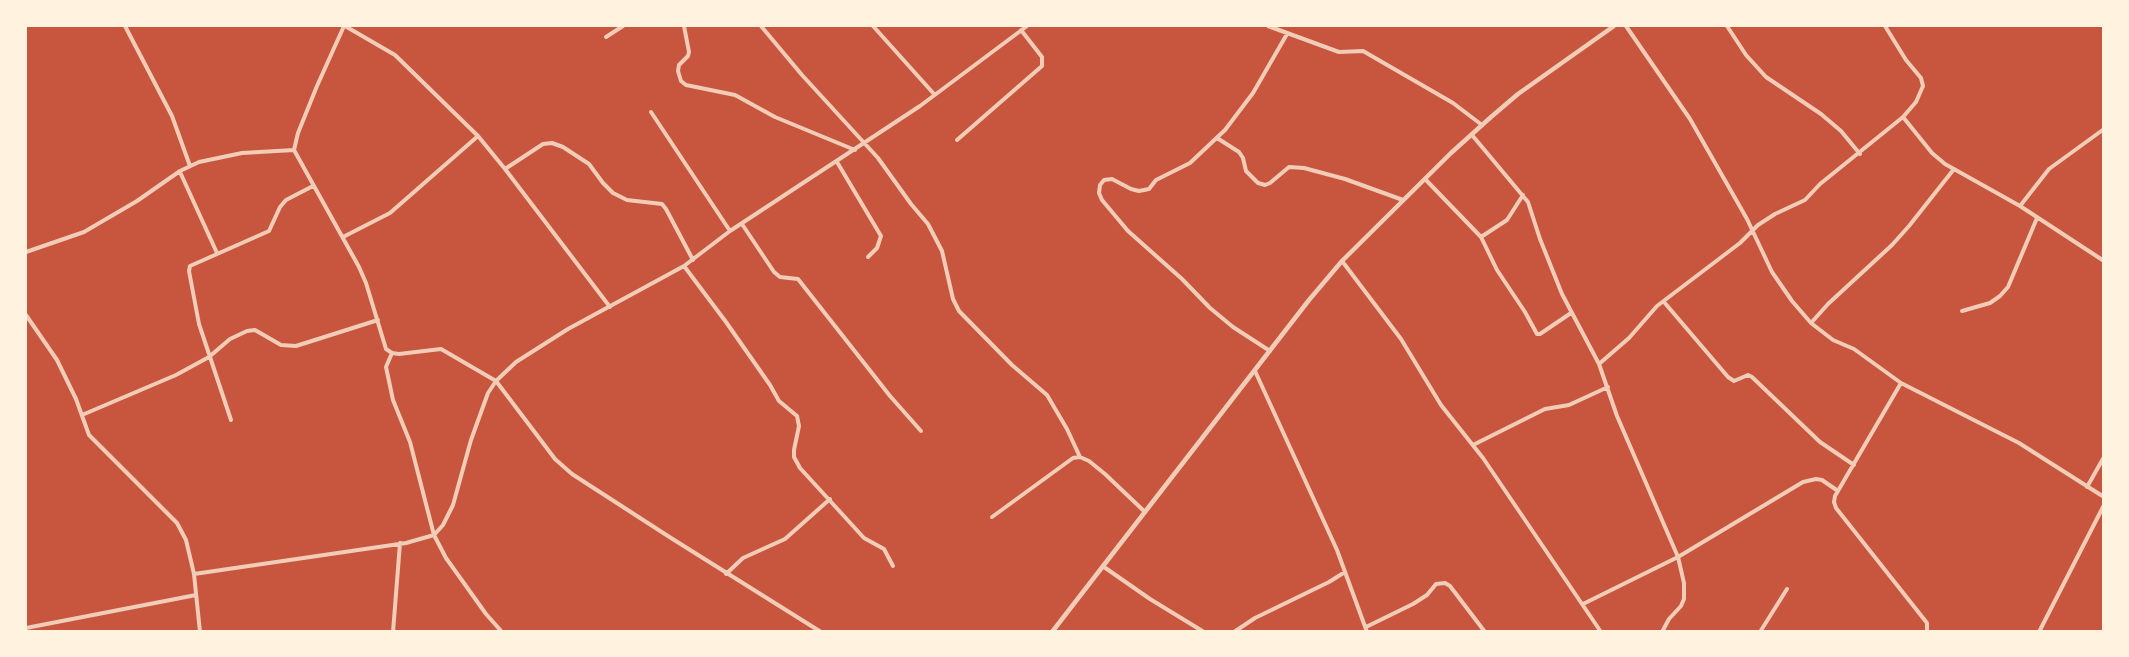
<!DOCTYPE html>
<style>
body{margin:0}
#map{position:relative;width:2129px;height:657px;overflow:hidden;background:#c8553d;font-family:Lato,sans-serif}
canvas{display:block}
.frame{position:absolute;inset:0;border:27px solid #fff3e0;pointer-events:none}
</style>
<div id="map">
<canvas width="2129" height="657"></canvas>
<div class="frame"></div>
</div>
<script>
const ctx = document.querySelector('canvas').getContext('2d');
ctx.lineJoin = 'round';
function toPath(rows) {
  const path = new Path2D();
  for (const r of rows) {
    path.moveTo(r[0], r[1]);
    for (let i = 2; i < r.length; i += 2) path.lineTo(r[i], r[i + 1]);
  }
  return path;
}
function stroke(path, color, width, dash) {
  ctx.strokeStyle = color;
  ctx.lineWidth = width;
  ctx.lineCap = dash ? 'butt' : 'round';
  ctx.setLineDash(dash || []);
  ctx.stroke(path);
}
const minor = toPath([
 [125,26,172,116,190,166],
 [344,26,317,86,298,133,294,150,359,267,366,283,386,349,392,353,399,354,441,349,496,381,555,459,572,474,671,538,821,632],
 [345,26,395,55,478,136,505,169,610,307],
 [684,26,689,52,688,56,679,65,678,71,681,81,686,85,735,95,775,117,855,150],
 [761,26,802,75,878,158,911,204,928,224,942,251,953,299,959,311,1012,365,1047,395,1067,429,1080,457],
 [873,26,934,94],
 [1268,26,1339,52,1363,51,1453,103,1482,125],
 [1626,26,1690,119,1747,219,1772,272,1792,301,1811,323,1833,340,1854,349,1901,383,2019,443,2104,497],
 [1727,26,1746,55,1766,77,1821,114,1841,131,1860,154],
 [606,37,623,26],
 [651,112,730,231],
 [1903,117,1932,153,1945,164,2020,206,2104,261],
 [1472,135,1528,202,1540,239,1562,294,1599,364,1617,416,1678,557,1684,583,1684,599,1681,606,1669,619,1662,632],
 [1217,138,1239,152,1243,158,1246,171,1258,183,1265,185,1270,183,1289,167,1304,168,1345,179,1403,200],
 [957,140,1042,66,1042,57,1021,30],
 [837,162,881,236,877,248,868,257],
 [505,169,543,144,552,143,563,147,589,164,603,183,613,193,627,200,662,204,666,209,693,260],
 [180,172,217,253],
 [1425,179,1481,237,1497,270,1525,312,1537,334,1540,334,1571,313],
 [2020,206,2049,169,2104,129],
 [742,224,774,272,780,277,798,279,890,396,921,431],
 [343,237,390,213,478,136],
 [1481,237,1507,220,1523,195],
 [26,252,84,232,137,201,180,171,199,162,242,153,294,150],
 [1342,261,1401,339,1441,405,1483,458,1601,632],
 [684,266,726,322,770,385,779,401,797,416,799,426,794,450,794,457,800,468,864,538,884,549,893,566],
 [1664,302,1728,377,1734,381,1748,375,1752,377,1820,442,1854,465],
 [1962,311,1990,303,2000,296,2008,287,2037,218],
 [26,315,57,360,76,399,89,435,177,523,186,540,194,574,200,632],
 [1811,323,1828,304,1892,245,1909,226,1954,169],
 [1270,351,1233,327,1210,308,1182,279,1128,231,1102,200,1099,193,1100,185,1104,180,1112,179,1131,189,1139,191,1149,189,1156,180,1190,163,1225,130,1253,93,1287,34],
 [392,353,386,367,393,400,410,442,434,535,446,558,486,614,502,632],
 [1599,364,1629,338,1657,306,1740,243,1758,225,1775,214,1805,200,1820,184,1903,117,1916,102,1923,86,1921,78,1906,60,1885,26],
 [1255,371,1337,550,1367,632],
 [1901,383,1835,496,1834,502,1836,508,1927,623,1927,632],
 [82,415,176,375,209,357,230,339,247,331,255,330,281,345,296,346,378,320],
 [231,420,199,324,189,271,190,266,269,231,280,207,286,200,313,186],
 [1473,445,1545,409,1569,405,1608,387],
 [2087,487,2104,457],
 [992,517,1073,458,1080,457,1089,461,1105,474,1145,512],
 [1104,567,1150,599,1204,632],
 [194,574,406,543,434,535,443,525,453,505,471,440,488,393,496,381,516,362,568,329,684,266,730,231,920,106,1027,26],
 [726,574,743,558,785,539,830,499],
 [1583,604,1678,557,1803,482,1816,479,1822,480,1838,491],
 [1366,627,1413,604,1427,595,1436,584,1445,583,1450,586,1485,632],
 [26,628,196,595],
 [393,632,400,543],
 [1234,632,1255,618,1329,582,1345,572],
 [1760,632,1787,589],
 [2039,632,2104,505]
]);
const tertiary = toPath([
 [1052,632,1309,300,1342,261,1451,153,1491,117,1518,94,1614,26]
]);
stroke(minor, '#f1ccb7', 4);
stroke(tertiary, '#f1ccb7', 4.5);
</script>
